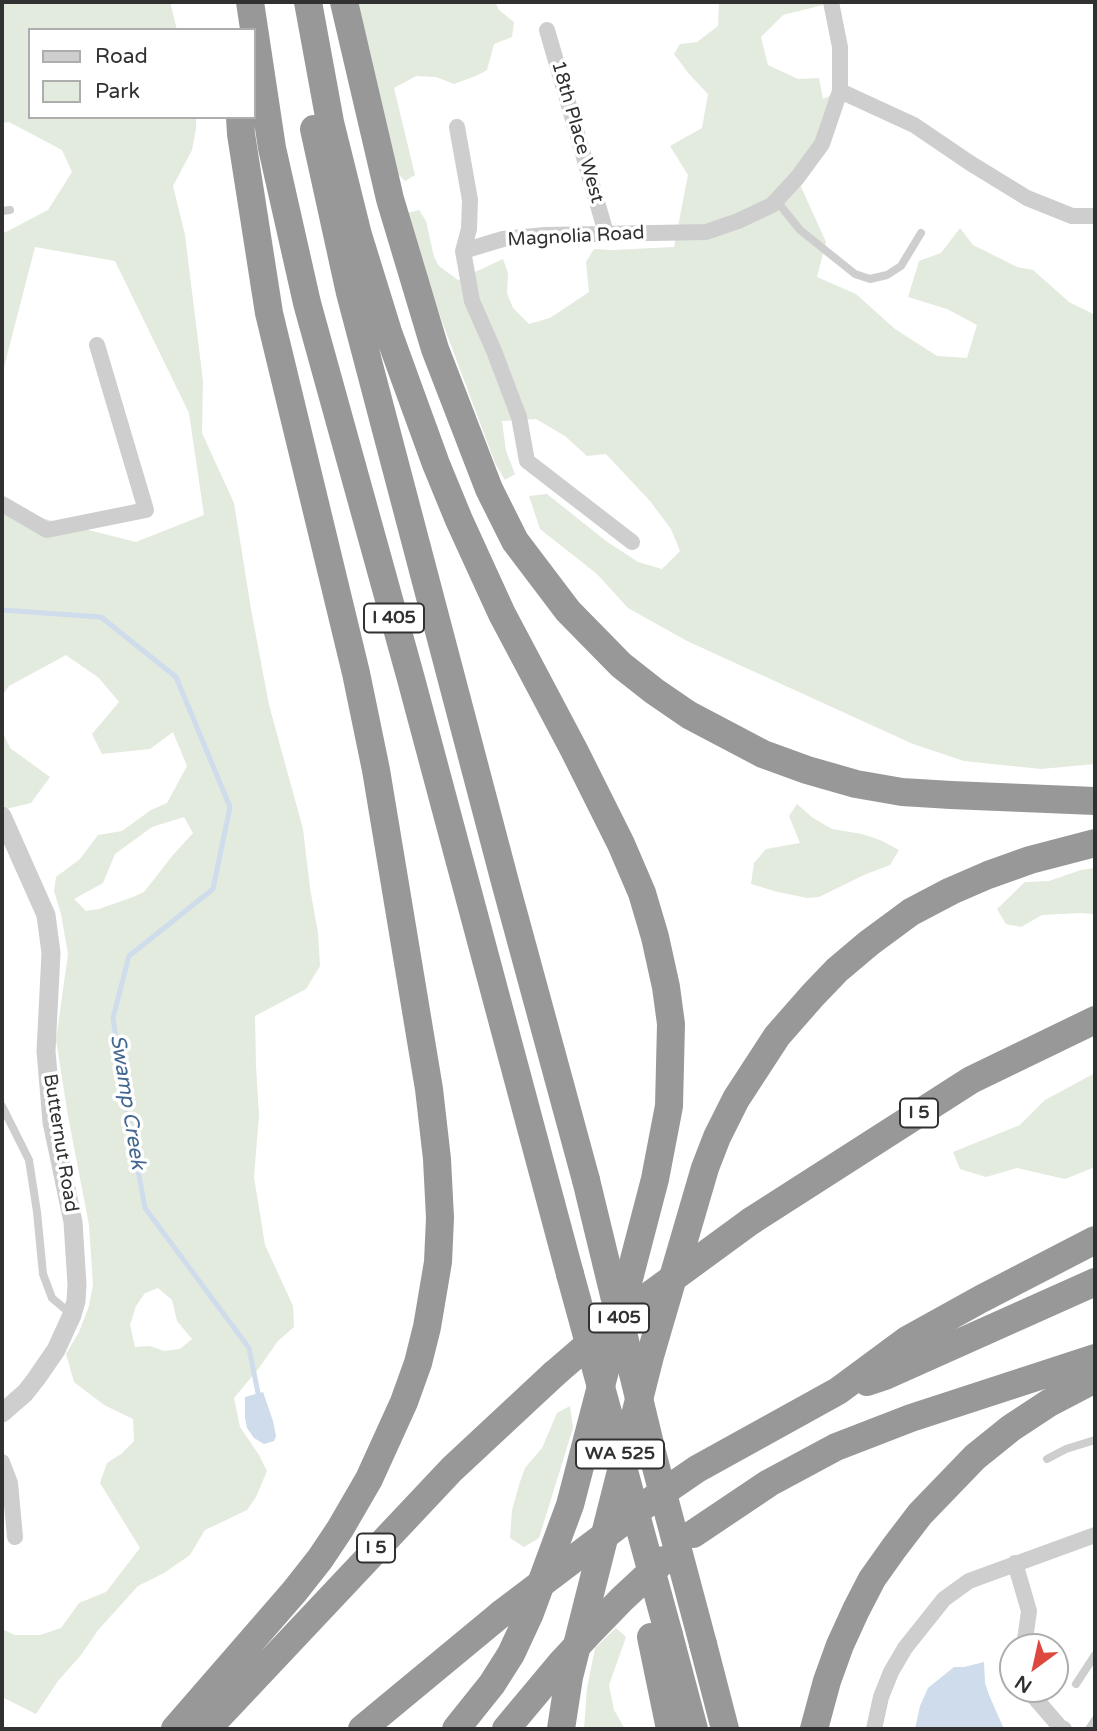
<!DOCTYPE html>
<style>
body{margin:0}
#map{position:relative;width:1097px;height:1731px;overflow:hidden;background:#fff;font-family:"Varela Round",sans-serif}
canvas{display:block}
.frame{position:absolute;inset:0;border:4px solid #313131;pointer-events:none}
.legend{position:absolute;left:28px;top:28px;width:228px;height:91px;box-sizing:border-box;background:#fff;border:2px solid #adadad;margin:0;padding:9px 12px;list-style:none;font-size:21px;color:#313131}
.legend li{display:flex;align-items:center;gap:14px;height:35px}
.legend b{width:35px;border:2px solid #adadad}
.north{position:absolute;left:999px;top:1633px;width:70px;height:70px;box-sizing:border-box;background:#fff;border:2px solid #adadad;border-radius:50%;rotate:213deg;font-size:19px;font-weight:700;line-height:28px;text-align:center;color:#313131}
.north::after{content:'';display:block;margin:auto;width:24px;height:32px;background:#dd493e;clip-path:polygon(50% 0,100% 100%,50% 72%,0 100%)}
</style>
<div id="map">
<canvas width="1097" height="1731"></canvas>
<div class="frame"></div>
<ul class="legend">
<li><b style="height:9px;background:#cecece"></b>Road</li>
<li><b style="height:19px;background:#e3eade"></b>Park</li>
</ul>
<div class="north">N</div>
</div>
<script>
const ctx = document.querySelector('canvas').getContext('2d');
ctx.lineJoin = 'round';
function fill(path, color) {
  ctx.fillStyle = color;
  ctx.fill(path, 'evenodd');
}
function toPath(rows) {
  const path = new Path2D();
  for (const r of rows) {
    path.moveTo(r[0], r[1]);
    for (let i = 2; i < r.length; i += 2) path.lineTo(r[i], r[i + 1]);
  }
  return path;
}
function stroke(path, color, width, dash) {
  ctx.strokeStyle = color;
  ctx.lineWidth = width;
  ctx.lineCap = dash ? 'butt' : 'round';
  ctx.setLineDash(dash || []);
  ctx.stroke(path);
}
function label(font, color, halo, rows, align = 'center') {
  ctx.font = font + ' "Varela Round",sans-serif';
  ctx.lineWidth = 7;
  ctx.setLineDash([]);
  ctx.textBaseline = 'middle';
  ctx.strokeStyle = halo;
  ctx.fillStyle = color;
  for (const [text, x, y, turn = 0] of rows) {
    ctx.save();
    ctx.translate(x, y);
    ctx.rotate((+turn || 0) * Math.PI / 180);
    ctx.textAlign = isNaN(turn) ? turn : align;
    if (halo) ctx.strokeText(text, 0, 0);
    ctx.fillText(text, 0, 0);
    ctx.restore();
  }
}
const green = toPath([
 [2,2,170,2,177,30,30,30,30,117,196,117,196,128,192,150,173,186,185,235,203,381,202,433,234,503,251,609,269,705,303,829,310,888,318,933,320,966,306,989,255,1016,256,1066,259,1115,254,1177,265,1245,293,1306,294,1327,278,1341,259,1368,234,1398,240,1427,259,1455,267,1471,256,1497,247,1510,205,1530,190,1555,164,1573,138,1586,99,1629,81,1655,58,1681,36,1714,2,1697,2,1629,15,1635,40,1635,61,1628,79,1603,106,1592,140,1548,100,1483,107,1463,121,1454,134,1441,133,1419,104,1405,74,1382,66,1354,79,1332,89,1306,93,1285,89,1225,68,1116,56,1040,68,954,61,914,54,891,56,877,80,859,98,835,122,831,151,810,167,803,187,766,173,732,150,749,102,754,92,734,119,702,99,678,66,655,9,686,2,696,2,514,41,518,136,542,204,515,189,413,115,261,35,247,2,375,2,233,6,232,48,210,72,172,62,150,9,122,2,123],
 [184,817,193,833,173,855,144,892,133,897,99,909,86,911,74,899,103,883,115,854,152,827],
 [158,1288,172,1300,177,1321,192,1339,180,1349,164,1351,150,1346,135,1347,130,1325,136,1306,145,1293],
 [357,2,495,2,499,10,514,22,512,37,494,44,487,70,478,75,454,84,436,77,416,76,394,88,415,175,405,181,397,173],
 [719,2,835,2,783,15,761,37,768,65,798,79,819,78,823,99,840,91,797,178,826,242,817,277,856,294,895,329,937,356,967,358,977,325,947,309,908,297,919,261,941,253,960,228,973,245,1017,267,1033,270,1069,302,1095,315,1095,764,1041,769,964,761,913,744,687,641,628,608,597,574,540,529,529,496,547,494,606,541,638,562,662,569,680,551,671,529,650,501,606,454,587,456,565,436,536,419,502,421,506,451,515,474,505,480,495,463,443,324,418,251,407,213,419,210,426,221,434,257,439,266,458,280,503,259,508,273,507,293,513,308,529,324,550,318,589,292,586,262,594,249,612,250,674,247,688,175,670,146,702,128,708,94,689,74,674,54,680,44,697,42,718,26],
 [2,730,10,748,50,777,31,803,6,809,2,802],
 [797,804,813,818,832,829,862,834,880,840,899,850,890,865,864,875,819,897,807,898,778,892,751,884,754,863,766,849,800,843,789,816],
 [1095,868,1095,914,1081,913,1042,915,1021,927,1006,924,997,909,1025,882,1049,881,1081,870],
 [1095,1073,1095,1167,1065,1179,1017,1168,986,1177,960,1169,953,1152,1020,1125,1045,1100],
 [570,1406,573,1428,539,1538,524,1547,510,1538,512,1510,520,1482,525,1468,542,1448,557,1413],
 [616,1628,626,1637,609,1685,614,1710,625,1729,584,1729,587,1688,595,1648]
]);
const water = toPath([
 [263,1392,273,1421,276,1436,274,1441,264,1444,254,1438,247,1428,245,1418,245,1397],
 [984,1662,985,1683,989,1695,1004,1729,915,1729,920,1706,928,1688,954,1667,964,1667]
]);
const stream = toPath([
 [2,610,101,617,176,677,230,807,213,889,129,956,113,1018,128,1116,145,1208,249,1348,259,1398]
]);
const service = toPath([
 [776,200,800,230,855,274,870,279,887,275,901,266,921,233],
 [2,211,10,210],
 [2,1106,29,1160,37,1212,43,1274,52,1298,72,1315],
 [1047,1459,1066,1449,1095,1440],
 [1076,1684,1095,1655],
 [1089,1729,1095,1720]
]);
const minor = toPath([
 [547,30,606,233],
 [840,91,914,125,970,163,1027,198,1072,216,1095,216],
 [457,127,470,200,469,229,463,251,472,301,494,351,519,417,527,461,632,542],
 [463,251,503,239,545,235,706,232,738,221,772,205,797,178,822,144,840,91,840,47,831,2],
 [2,504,47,530,146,510,97,345],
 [2,1462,10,1483,15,1537],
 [1015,1563,1029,1611,1024,1647],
 [1031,1689,1035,1698,1060,1727,1064,1729],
 [874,1729,881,1697,891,1672,905,1648,944,1599,969,1581,1095,1535]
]);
const tertiary = toPath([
 [2,816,46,915,51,953,46,1051,52,1122,73,1222,77,1285,76,1301,72,1315,56,1350,36,1379,25,1393,2,1413]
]);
const motorway = toPath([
 [250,2,272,148,307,303,411,679,570,1274],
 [308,2,330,122,358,235,388,332,436,464,459,520,502,614,574,750,621,844,642,893,655,937,666,987,671,1024,669,1106,655,1179,570,1505,530,1613,511,1654,492,1684,456,1729],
 [344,2,390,199,435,349,489,489,515,541,568,611,621,665,654,691,689,715,763,754,807,770,856,784,902,792,951,795,1095,801],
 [314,129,350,293,505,882,586,1180],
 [751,1221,971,1080,1095,1020],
 [867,1382,885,1376,1095,1282],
 [649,1502,697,1469,838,1391,907,1340,981,1299,1095,1240],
 [693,1534,769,1483,836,1447,911,1418,1095,1358],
 [669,1635,694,1729],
 [651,1637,670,1729],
 [703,1644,725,1729],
 [175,1729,294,1592,320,1559,340,1529,369,1479,404,1402,418,1363,427,1327,438,1262,440,1218,437,1159,429,1089,376,770,356,673,269,313,241,134,240,117],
 [207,1729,452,1469,554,1374],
 [362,1729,501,1614],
 [561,1729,569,1677,650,1356,705,1168,717,1137,736,1099,777,1036,813,995,837,970,869,943,911,912,951,891,988,875,1030,860,1095,843],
 [814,1729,827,1681,840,1645,856,1610,872,1579,894,1548,920,1514,975,1457,1011,1428,1049,1403,1095,1379]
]);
const motorwayBridge = toPath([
 [586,1180,653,1456,703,1644],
 [570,1274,669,1635],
 [554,1374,591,1342,643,1300,751,1221],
 [501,1614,649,1502],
 [506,1729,562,1662,590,1632,622,1599,664,1560]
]);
const shields = [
 [394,618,60],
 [919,1113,38],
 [619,1318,60],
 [620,1454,88],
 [376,1548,38]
];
const shieldNames = [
 ["I 405",394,618],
 ["I 5",919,1113],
 ["I 405",619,1318],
 ["WA 525",620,1454],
 ["I 5",376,1548]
];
const streetNames = [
 ["18th Place West",577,132,74],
 ["Magnolia Road",576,237,-3],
 ["Butternut Road",60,1143,81]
];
const waterNames = [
 ["Swamp Creek",127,1102,81]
];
fill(green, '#e3eade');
fill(water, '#cedcec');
stroke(stream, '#cedcec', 5);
stroke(service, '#cecece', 8);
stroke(minor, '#cecece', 16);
stroke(tertiary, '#cecece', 19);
stroke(motorway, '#989898', 28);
stroke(motorwayBridge, '#989898', 28);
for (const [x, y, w] of shields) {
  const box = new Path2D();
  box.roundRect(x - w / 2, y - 14.5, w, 29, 5);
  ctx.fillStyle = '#fff';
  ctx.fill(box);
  stroke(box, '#313131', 2);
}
label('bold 18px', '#313131', null, shieldNames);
label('19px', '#313131', '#fff', streetNames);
label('italic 21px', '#426791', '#fff', waterNames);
</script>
